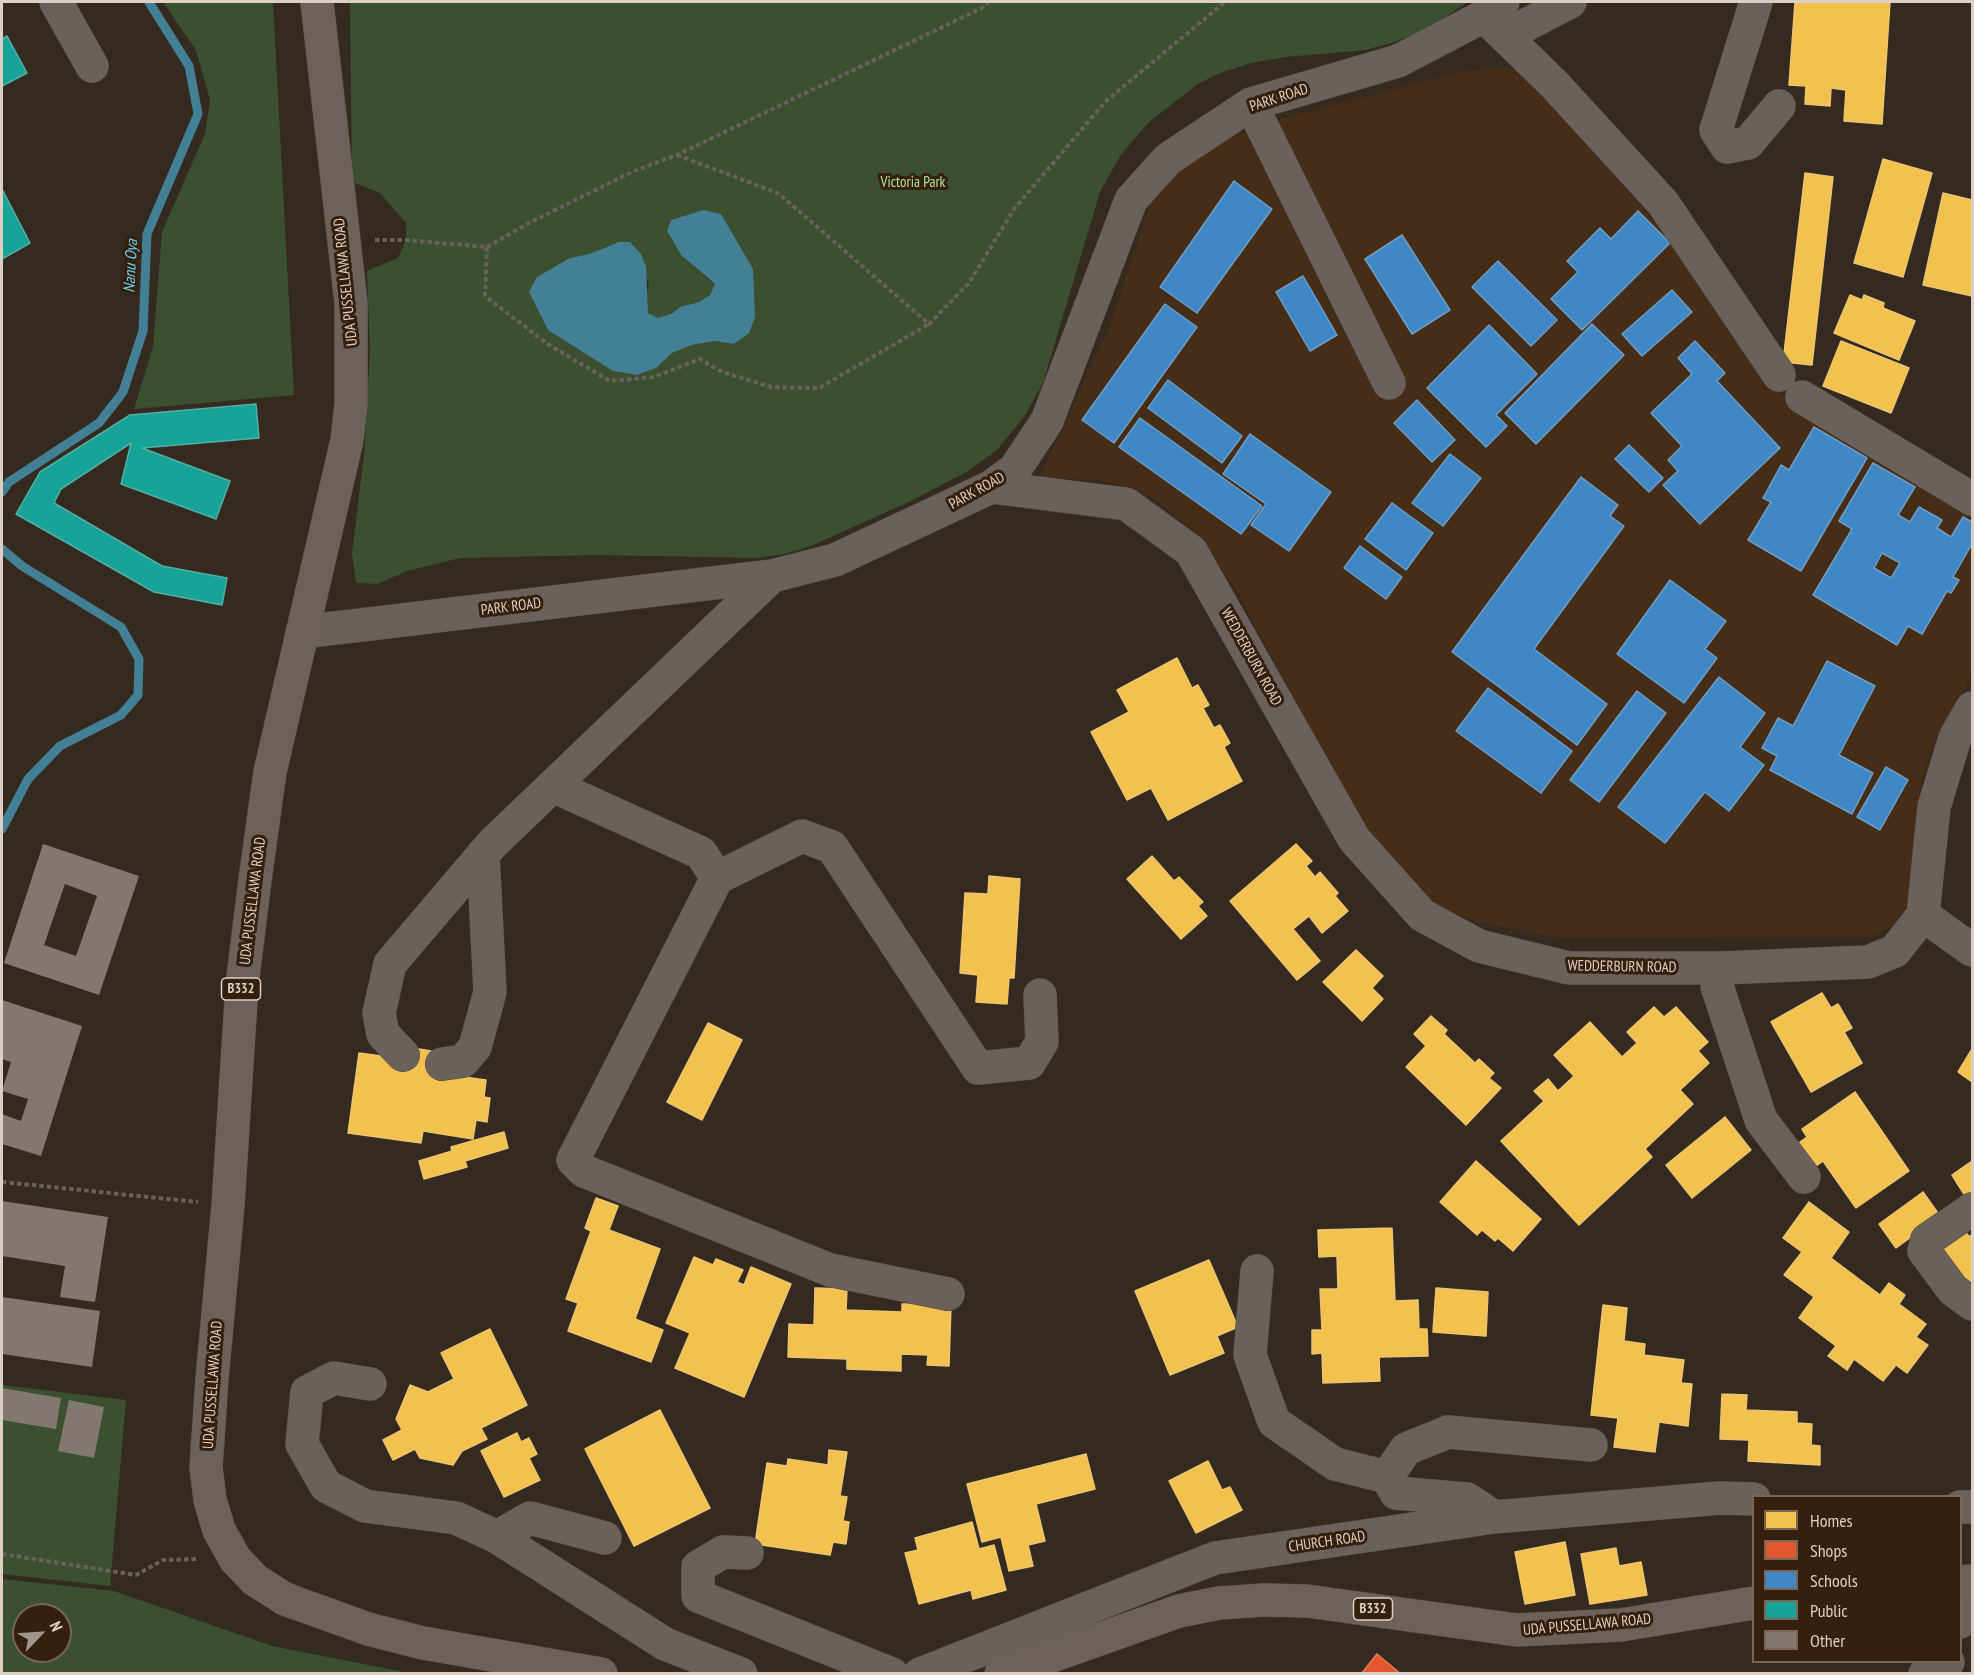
<!DOCTYPE html>
<style>
body{margin:0}
#map{position:relative;width:1974px;height:1675px;overflow:hidden;background:#352a20;font-family:"PT Sans Narrow",sans-serif}
canvas{display:block}
.frame{position:absolute;inset:0;border:3px solid #ddcfc4;pointer-events:none}
.legend{position:absolute;left:1752px;top:1495px;width:210px;height:168px;box-sizing:border-box;background:#34200d;border:2px solid #786656;margin:0;padding:8px 10px;list-style:none;font-size:18px;color:#ddcfc4}
.legend li{display:flex;align-items:center;gap:12px;height:30px}
.legend b{width:30px;border:2px solid #786656}
.north{position:absolute;left:12px;top:1603px;width:60px;height:60px;box-sizing:border-box;background:#34200d;border:2px solid #786656;border-radius:50%;rotate:65deg;font-size:16px;font-weight:700;line-height:24px;text-align:center;color:#ddcfc4}
.north::after{content:'';display:block;margin:auto;width:21px;height:27px;background:#a2958b;clip-path:polygon(50% 0,100% 100%,50% 72%,0 100%)}
</style>
<div id="map">
<canvas width="1974" height="1675"></canvas>
<div class="frame"></div>
<ul class="legend">
<li><b style="height:16px;background:#f2c14e"></b>Homes</li>
<li><b style="height:16px;background:#e4572e"></b>Shops</li>
<li><b style="height:16px;background:#3f88c5"></b>Schools</li>
<li><b style="height:16px;background:#17a398"></b>Public</li>
<li><b style="height:16px;background:#837871"></b>Other</li>
</ul>
<div class="north">N</div>
</div>
<script>
const ctx = document.querySelector('canvas').getContext('2d');
ctx.lineJoin = 'round';
function fill(path, color) {
  ctx.fillStyle = color;
  ctx.fill(path, 'evenodd');
}
function toPath(rows) {
  const path = new Path2D();
  for (const r of rows) {
    path.moveTo(r[0], r[1]);
    for (let i = 2; i < r.length; i += 2) path.lineTo(r[i], r[i + 1]);
  }
  return path;
}
function stroke(path, color, width, dash) {
  ctx.strokeStyle = color;
  ctx.lineWidth = width;
  ctx.lineCap = dash ? 'butt' : 'round';
  ctx.setLineDash(dash || []);
  ctx.stroke(path);
}
function label(font, color, halo, rows, align = 'center') {
  ctx.font = font + ' "PT Sans Narrow",sans-serif';
  ctx.lineWidth = 6;
  ctx.setLineDash([]);
  ctx.textBaseline = 'middle';
  ctx.strokeStyle = halo;
  ctx.fillStyle = color;
  for (const [text, x, y, turn = 0] of rows) {
    ctx.save();
    ctx.translate(x, y);
    ctx.rotate((+turn || 0) * Math.PI / 180);
    ctx.textAlign = isNaN(turn) ? turn : align;
    if (halo) ctx.strokeText(text, 0, 0);
    ctx.fillText(text, 0, 0);
    ctx.restore();
  }
}
const built = toPath([
 [1508,67,1528,76,1652,204,1759,373,1779,392,1804,410,1972,508,1972,674,1936,740,1923,776,1916,813,1909,903,1892,926,1871,937,1559,938,1477,922,1423,899,1398,879,1356,813,1234,587,1195,532,1155,499,1129,488,1096,480,1040,477,1109,328,1150,204,1175,172,1204,152,1248,130,1293,115,1470,70]
]);
const green = toPath([
 [163,2,273,2,294,395,134,409,153,347,162,232,205,134,210,100,196,50],
 [350,2,1468,2,1433,25,1395,42,1365,50,1286,57,1251,63,1223,72,1199,83,1148,123,1120,156,1100,192,1043,383,1024,417,997,450,968,471,911,501,811,546,785,554,758,558,598,555,460,558,407,571,377,584,356,583,352,553,364,455,370,352,367,271,398,258,406,240,406,223,380,193,352,182],
 [703,210,753,269,753,291,734,344,715,341,692,345,672,353,655,368,637,375,613,371,586,353,570,258,589,254,619,242,649,282,646,299,648,313,658,318,673,313,680,307,699,302,710,295,715,285,681,255,667,231,671,220],
 [2,1385,126,1400,110,1586,2,1574],
 [2,1579,114,1591,272,1646,409,1673,2,1673],
 [24,1615,60,1615,60,1651,24,1651]
]);
const water = toPath([
 [703,210,721,214,753,269,755,317,749,333,734,344,715,341,692,345,672,353,656,368,637,375,613,371,548,330,529,292,537,277,570,258,589,254,619,242,630,242,641,254,646,267,648,313,658,318,673,313,680,307,699,302,710,295,715,284,681,255,667,231,671,220]
]);
const homes = toPath([
 [1795,2,1890,2,1882,124,1844,121,1846,90,1831,88,1830,106,1805,104,1806,86,1789,85,1795,2],
 [1883,159,1932,173,1903,277,1854,263,1883,159],
 [1805,173,1833,177,1812,365,1783,362,1805,173],
 [1943,193,1972,200,1972,296,1923,285,1943,193],
 [1850,295,1862,300,1864,295,1884,303,1883,308,1915,321,1899,360,1834,333,1850,295],
 [1841,341,1909,368,1891,413,1823,386,1841,341],
 [1177,658,1192,688,1198,685,1209,705,1203,708,1214,728,1220,725,1230,743,1224,747,1242,781,1168,820,1151,788,1127,800,1091,732,1129,712,1117,690,1177,658],
 [1296,844,1312,861,1306,866,1315,877,1320,872,1338,893,1335,896,1348,911,1322,933,1309,916,1293,929,1320,961,1297,980,1230,901,1296,844],
 [1152,856,1174,881,1179,877,1203,902,1198,906,1207,916,1181,939,1127,879,1152,856],
 [989,876,1020,879,1014,978,1009,978,1007,1004,976,1002,978,975,960,973,965,893,988,894,989,876],
 [1356,950,1383,976,1372,988,1383,999,1362,1021,1323,982,1356,950],
 [1822,993,1831,1008,1838,1004,1852,1028,1844,1032,1862,1063,1811,1092,1771,1022,1822,993],
 [1654,1007,1664,1017,1676,1007,1708,1042,1698,1051,1709,1063,1680,1090,1693,1104,1645,1149,1652,1157,1579,1225,1501,1141,1544,1101,1534,1091,1548,1079,1558,1091,1574,1076,1554,1055,1590,1022,1622,1057,1637,1043,1627,1032,1654,1007],
 [1431,1016,1447,1030,1444,1034,1475,1063,1479,1059,1494,1073,1489,1078,1501,1088,1466,1125,1406,1067,1426,1046,1414,1034,1431,1016],
 [708,1023,742,1040,702,1120,667,1102,708,1023],
 [413,1048,437,1052,435,1073,486,1080,484,1097,490,1098,487,1122,476,1120,473,1139,423,1131,421,1143,348,1133,359,1053,411,1060,413,1048],
 [1972,1049,1972,1082,1958,1072,1972,1049],
 [1855,1092,1909,1171,1856,1208,1823,1161,1812,1169,1796,1145,1807,1137,1802,1129,1855,1092],
 [1725,1117,1751,1150,1692,1198,1666,1165,1725,1117],
 [504,1132,508,1148,465,1161,467,1167,424,1179,419,1161,452,1151,451,1147,504,1132],
 [1476,1161,1541,1219,1513,1251,1498,1238,1495,1241,1482,1230,1477,1235,1440,1202,1476,1161],
 [1972,1161,1972,1195,1967,1199,1952,1175,1972,1161],
 [1923,1192,1940,1216,1896,1248,1879,1224,1923,1192],
 [596,1198,618,1206,609,1230,660,1249,635,1319,663,1330,651,1362,568,1331,578,1303,566,1299,591,1231,585,1228,596,1198],
 [1809,1202,1849,1232,1831,1258,1880,1295,1889,1283,1905,1295,1899,1304,1926,1324,1916,1337,1928,1345,1907,1373,1896,1365,1883,1381,1854,1359,1847,1370,1828,1356,1836,1346,1799,1318,1814,1297,1784,1275,1802,1252,1783,1238,1809,1202],
 [1392,1228,1395,1301,1418,1300,1419,1329,1427,1329,1428,1356,1379,1357,1380,1381,1323,1383,1322,1353,1312,1354,1312,1330,1322,1330,1320,1289,1338,1289,1337,1256,1319,1257,1318,1230,1392,1228],
 [1962,1229,1970,1237,1972,1234,1972,1284,1940,1252,1962,1229],
 [694,1257,713,1265,716,1259,743,1270,737,1282,744,1285,751,1267,791,1284,744,1397,675,1368,690,1333,666,1323,694,1257],
 [1209,1260,1238,1327,1217,1336,1224,1353,1170,1375,1135,1291,1209,1260],
 [815,1288,847,1289,846,1310,902,1312,902,1304,951,1305,949,1366,927,1365,928,1355,901,1354,901,1371,847,1369,847,1359,788,1357,789,1324,814,1325,815,1288],
 [1436,1288,1488,1292,1486,1336,1433,1332,1436,1288],
 [1603,1305,1627,1308,1624,1341,1645,1344,1644,1355,1684,1360,1681,1383,1692,1384,1688,1426,1659,1422,1655,1452,1614,1447,1618,1418,1591,1415,1603,1305],
 [490,1329,527,1405,481,1428,487,1439,462,1451,453,1465,420,1458,415,1449,393,1460,383,1440,402,1430,396,1419,410,1385,428,1392,454,1379,441,1353,490,1329],
 [1722,1394,1747,1395,1746,1410,1797,1412,1797,1423,1812,1424,1811,1445,1820,1446,1820,1465,1748,1461,1749,1440,1720,1439,1722,1394],
 [660,1410,710,1508,634,1546,585,1449,660,1410],
 [517,1433,521,1442,529,1438,537,1454,529,1458,540,1480,504,1497,481,1451,517,1433],
 [829,1450,847,1452,840,1496,847,1497,843,1521,849,1522,846,1544,833,1542,830,1555,755,1544,767,1463,787,1466,788,1459,828,1465,829,1450],
 [1086,1454,1095,1489,1036,1504,1045,1541,1028,1545,1033,1566,1009,1571,1001,1537,982,1542,967,1484,1086,1454],
 [1208,1461,1222,1490,1230,1487,1242,1510,1196,1533,1169,1481,1208,1461],
 [972,1522,979,1549,994,1545,1006,1590,973,1599,971,1590,919,1604,905,1553,918,1550,915,1538,972,1522],
 [1565,1542,1575,1595,1525,1604,1515,1552,1565,1542],
 [1616,1548,1619,1566,1641,1562,1647,1595,1590,1604,1581,1554,1616,1548]
]);
const shops = toPath([
 [1377,1654,1401,1674,1361,1674,1377,1654]
]);
const schools = toPath([
 [1234,181,1272,209,1197,313,1160,287,1234,181],
 [1638,211,1670,243,1582,330,1551,299,1578,272,1567,261,1600,228,1611,239,1638,211],
 [1402,235,1450,310,1412,334,1365,259,1402,235],
 [1498,261,1557,320,1531,346,1472,287,1498,261],
 [1303,276,1337,335,1310,351,1276,292,1303,276],
 [1672,290,1692,312,1642,356,1622,334,1672,290],
 [1165,304,1197,327,1114,443,1082,420,1165,304],
 [1592,324,1624,355,1536,444,1505,413,1592,324],
 [1489,325,1537,374,1496,415,1507,426,1486,447,1427,388,1489,325],
 [1695,341,1725,373,1717,381,1780,448,1700,524,1663,485,1678,471,1668,460,1682,446,1651,413,1692,374,1678,358,1695,341],
 [1168,380,1242,436,1222,463,1148,408,1168,380],
 [1417,400,1455,440,1432,462,1394,423,1417,400],
 [1140,418,1262,506,1241,534,1119,447,1140,418],
 [1814,427,1867,458,1801,571,1748,540,1771,502,1763,498,1781,465,1789,470,1814,427],
 [1250,434,1331,492,1289,551,1251,525,1266,504,1223,474,1250,434],
 [1629,445,1663,478,1649,492,1615,459,1629,445],
 [1450,454,1481,478,1443,526,1412,503,1450,454],
 [1873,463,1915,487,1898,515,1910,522,1919,507,1942,520,1937,528,1951,537,1963,517,1972,522,1972,544,1953,577,1959,580,1951,593,1947,591,1922,634,1908,626,1897,645,1813,595,1852,529,1839,521,1873,463],
 [1882,553,1900,563,1891,578,1874,568,1882,553],
 [1581,477,1618,505,1610,516,1624,526,1534,649,1607,704,1577,745,1452,652,1581,477],
 [1392,503,1433,533,1406,570,1365,539,1392,503],
 [1360,546,1402,577,1386,599,1344,568,1360,546],
 [1670,580,1726,621,1705,649,1717,658,1684,703,1617,654,1670,580],
 [1827,661,1875,686,1839,755,1873,773,1852,814,1770,770,1777,756,1762,748,1778,718,1793,726,1827,661],
 [1719,677,1765,713,1740,747,1764,765,1729,811,1705,792,1665,843,1618,807,1719,677],
 [1488,688,1572,751,1541,793,1456,731,1488,688],
 [1637,691,1666,713,1599,802,1570,780,1637,691],
 [1886,767,1908,780,1880,830,1857,817,1886,767]
]);
const public = toPath([
 [7,36,27,73,2,86,2,39,7,36],
 [2,189,30,243,2,259,2,189],
 [256,404,259,438,142,448,230,481,216,519,121,484,131,443,61,489,54,503,162,566,227,578,222,605,154,592,16,514,40,472,130,415,256,404]
]);
const stream = toPath([
 [2,492,9,482,99,423,123,392,143,331,147,234,198,114,189,66,149,2],
 [2,549,22,566,121,627,139,659,138,695,121,715,60,746,28,779,2,829]
]);
const building = toPath([
 [43,844,139,876,99,995,4,963],
 [65,884,97,896,76,956,44,945],
 [2,1000,82,1026,41,1156,2,1144,2,1114,21,1121,28,1099,2,1091,11,1062,2,1059],
 [2,1201,108,1217,95,1302,60,1297,65,1266,2,1256],
 [2,1297,100,1311,92,1367,2,1354],
 [2,1388,61,1398,56,1429,2,1420],
 [69,1400,104,1407,94,1458,58,1451]
]);
const path = toPath([
 [677,155,778,193,929,324,969,283,1014,209,1106,101,1225,2],
 [375,240,406,240,487,247,527,224,634,171,677,155,982,8,988,2],
 [487,247,485,296,549,345,610,381,654,377,700,359,722,372,771,387,819,388,929,324],
 [2,1182,198,1202],
 [2,1554,136,1575,163,1560,199,1559]
]);
const minor = toPath([
 [56,2,92,66],
 [1756,2,1716,130,1727,147,1748,143,1779,106],
 [1484,16,1554,84,1663,203,1779,375],
 [1505,36,1570,2],
 [1251,104,1389,383],
 [1802,397,1972,499],
 [991,487,1126,504,1191,551,1354,839,1422,915,1479,946,1569,968,1721,968,1868,962,1895,951,1923,915,1934,807,1955,738,1972,708],
 [302,632,772,576,835,560,991,487,1015,469,1047,421,1131,200,1168,159,1251,104,1398,61,1484,16,1503,2],
 [553,786,701,853,717,878,573,1160,584,1171,830,1270,948,1294],
 [717,878,802,836,832,847,978,1068,1029,1063,1042,1042,1040,995],
 [1923,915,1972,950],
 [1721,968,1717,986,1761,1120,1804,1177],
 [403,1055,383,1034,379,1013,390,964,492,844,772,576],
 [442,1064,463,1061,475,1047,490,992,483,854],
 [1972,1209,1927,1240,1924,1251,1953,1290,1972,1304],
 [1257,1271,1250,1355,1274,1422,1335,1464,1387,1477],
 [370,1384,334,1378,307,1392,302,1444,326,1486,365,1506,456,1518,497,1537,665,1644,741,1674],
 [1960,1507,1972,1507],
 [1494,1517,1467,1499,1396,1493,1387,1477,1406,1449,1448,1432,1591,1445],
 [497,1537,530,1518,605,1538],
 [747,1553,723,1552,698,1567,698,1596,892,1674],
 [1960,1622,1961,1582],
 [920,1674,1215,1558,1494,1517,1720,1498,1754,1499],
 [1925,1674,1948,1662]
]);
const major = toPath([
 [317,2,351,303,351,404,347,440,270,772,255,880,242,985,228,1205,212,1379,206,1467,210,1500,219,1530,235,1559,255,1580,285,1599,368,1629,423,1643,601,1674],
 [1960,1582,1972,1581],
 [1001,1674,1179,1611,1219,1603,1264,1600,1307,1601,1517,1630,1621,1625,1754,1603]
]);
const shields = [
 [241,989,39],
 [1373,1609,39]
];
const shieldNames = [
 ["B332",241,989],
 ["B332",1373,1609]
];
const streetNames = [
 ["PARK ROAD",1279,98,-18],
 ["UDA PUSSELLAWA ROAD",346,282,-96],
 ["PARK ROAD",977,491,-29],
 ["PARK ROAD",511,607,-7],
 ["WEDDERBURN ROAD",1251,657,61],
 ["UDA PUSSELLAWA ROAD",253,901,-83],
 ["WEDDERBURN ROAD",1622,967,1],
 ["UDA PUSSELLAWA ROAD",213,1385,-86],
 ["CHURCH ROAD",1327,1542,-8],
 ["UDA PUSSELLAWA ROAD",1587,1625,-5]
];
const parkNames = [
 ["Victoria Park",913,183]
];
const waterNames = [
 ["Nanu Oya",131,266,-87]
];
fill(built, '#452d17');
fill(green, '#3b502e');
fill(water, '#438096');
fill(homes, '#f2c14e');
stroke(homes, '#ecc571', 1.5);
fill(shops, '#e4572e');
stroke(shops, '#e27b5b', 1.5);
fill(schools, '#3f88c5');
stroke(schools, '#6e9dc5', 1.5);
fill(public, '#17a398');
stroke(public, '#52b0a5', 1.5);
stroke(stream, '#438096', 9);
fill(building, '#837871');
stroke(minor, '#52483f', 34);
stroke(major, '#52483f', 34);
stroke(path, '#69605c', 4, [4.5, 3]);
stroke(minor, '#6b615c', 33);
stroke(major, '#6c615b', 33);
for (const [x, y, w] of shields) {
  const box = new Path2D();
  box.roundRect(x - w / 2, y - 11, w, 22, 4.5);
  ctx.fillStyle = '#34200d';
  ctx.fill(box);
  stroke(box, '#ddcfc4', 1.5);
}
label('bold 14px', '#ddcfc4', null, shieldNames);
label('15px', '#ddcfc4', '#34200d', streetNames);
label('15px', '#afe199', '#34200d', parkNames);
label('italic 16px', '#6bd1f7', '#34200d', waterNames);
</script>
